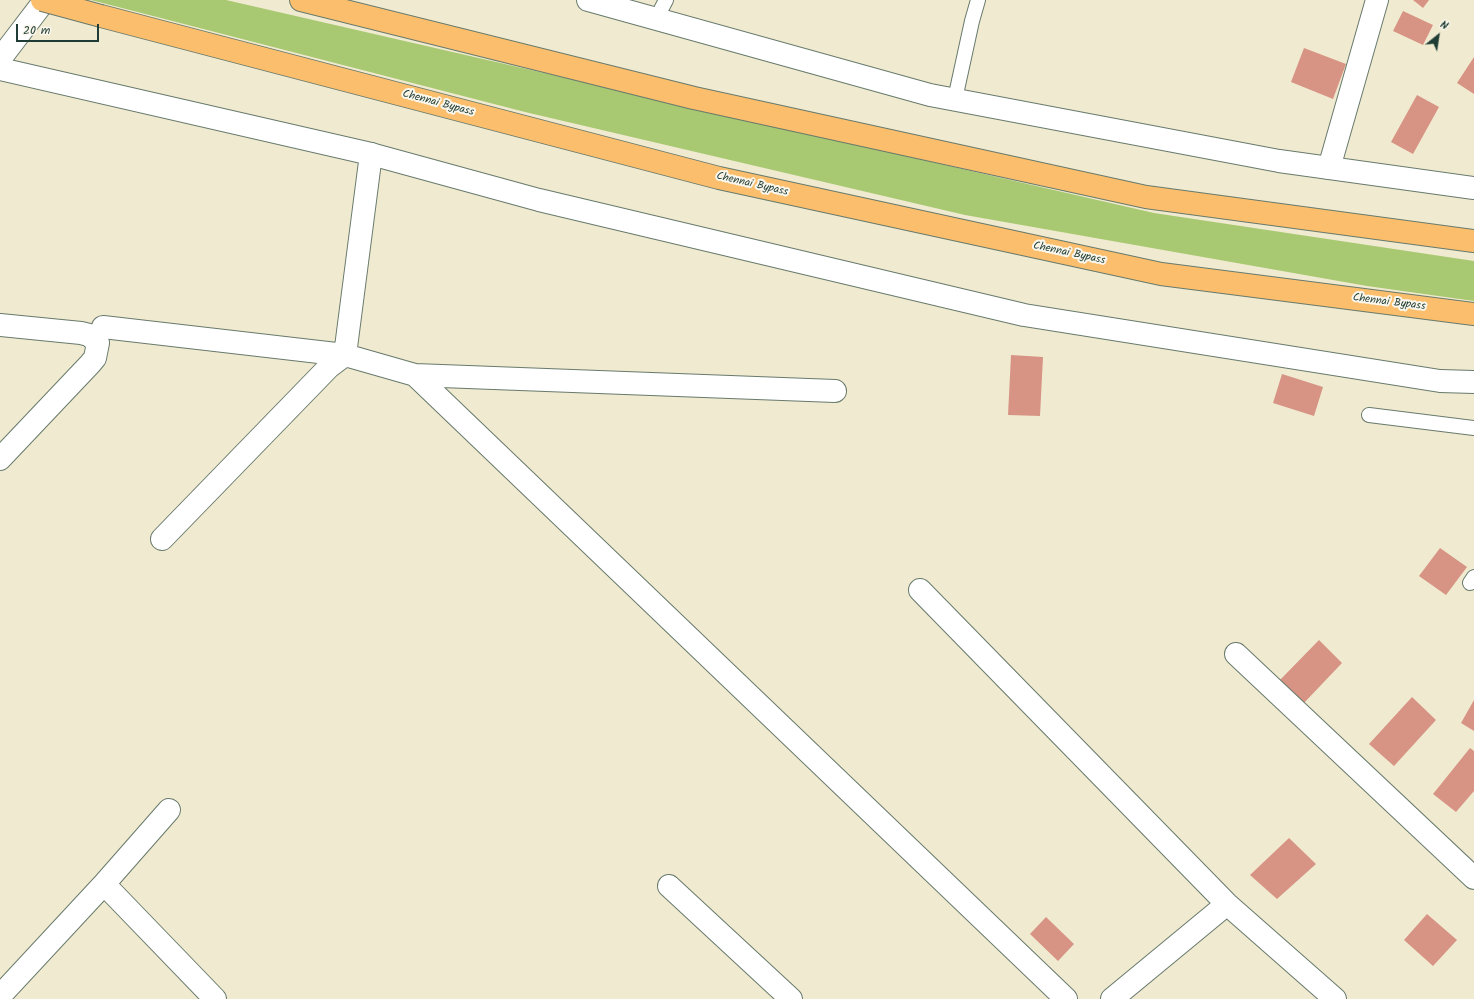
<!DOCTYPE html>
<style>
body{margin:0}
#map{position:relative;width:1474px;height:999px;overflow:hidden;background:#f0ead1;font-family:Kalam,sans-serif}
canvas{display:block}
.north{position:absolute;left:1418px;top:16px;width:40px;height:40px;-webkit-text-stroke:3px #fbf7ec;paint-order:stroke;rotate:30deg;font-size:11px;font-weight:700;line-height:16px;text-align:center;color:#1f3d34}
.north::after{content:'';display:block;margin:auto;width:14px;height:18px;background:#1f3d34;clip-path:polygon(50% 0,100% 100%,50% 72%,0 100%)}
.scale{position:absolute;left:16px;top:24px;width:83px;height:18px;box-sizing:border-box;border:2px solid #1f3d34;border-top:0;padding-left:5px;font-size:12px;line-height:14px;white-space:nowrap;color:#1f3d34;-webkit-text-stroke:3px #fbf7ec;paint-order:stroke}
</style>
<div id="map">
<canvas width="1474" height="999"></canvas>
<div class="north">N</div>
<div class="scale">20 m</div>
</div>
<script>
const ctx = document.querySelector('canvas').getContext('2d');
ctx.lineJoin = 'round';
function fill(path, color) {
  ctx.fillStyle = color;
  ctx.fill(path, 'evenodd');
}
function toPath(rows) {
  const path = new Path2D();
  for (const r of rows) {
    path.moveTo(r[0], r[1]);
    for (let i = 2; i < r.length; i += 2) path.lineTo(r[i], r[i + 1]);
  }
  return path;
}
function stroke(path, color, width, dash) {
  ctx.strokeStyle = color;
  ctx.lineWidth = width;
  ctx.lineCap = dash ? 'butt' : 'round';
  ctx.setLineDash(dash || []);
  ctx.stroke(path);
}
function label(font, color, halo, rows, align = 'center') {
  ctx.font = font + ' Kalam,sans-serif';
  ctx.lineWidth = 4;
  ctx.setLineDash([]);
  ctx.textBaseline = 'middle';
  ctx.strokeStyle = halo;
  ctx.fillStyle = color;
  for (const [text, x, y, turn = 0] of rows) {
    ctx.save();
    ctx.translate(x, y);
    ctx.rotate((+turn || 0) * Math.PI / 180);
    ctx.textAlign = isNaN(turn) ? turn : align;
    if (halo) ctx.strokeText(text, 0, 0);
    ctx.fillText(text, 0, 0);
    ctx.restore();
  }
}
const green = toPath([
 [91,0,226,0,1154,213,1474,261,1474,301,1367,286,965,215,525,112]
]);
const building = toPath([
 [1413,0,1429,0,1423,8],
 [1403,11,1433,25,1423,45,1393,31],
 [1304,48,1346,64,1333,99,1291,82],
 [1474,57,1474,94,1457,83],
 [1417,95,1439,107,1413,154,1391,142],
 [1011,355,1043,357,1040,416,1008,415],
 [1282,374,1323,387,1314,416,1273,403],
 [1440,548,1467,567,1446,595,1419,576],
 [1319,640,1342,663,1303,704,1279,681],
 [1412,697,1436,720,1394,766,1369,744],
 [1474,700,1474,731,1461,723],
 [1470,748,1474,751,1474,791,1456,812,1433,794],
 [1289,838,1316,864,1277,899,1250,875],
 [1427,914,1457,940,1433,966,1404,940],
 [1046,917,1074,944,1058,961,1030,934]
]);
const service = toPath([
 [656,19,666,0],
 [955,99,972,21,978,0],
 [1369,415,1474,428],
 [1470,583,1474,577]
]);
const minor = toPath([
 [371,154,345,355,415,375,1066,999],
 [1329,168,1377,0],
 [0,325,81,333,89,335,98,343,95,358,90,364,0,459],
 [103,327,345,355],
 [415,375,835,391],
 [162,539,329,367,345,355],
 [920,590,1227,904,1335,999],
 [1236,654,1474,878],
 [104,884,169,810],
 [669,886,791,999],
 [0,996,104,884,215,999],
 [1112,999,1227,904]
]);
const tertiary = toPath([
 [588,0,930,95,1279,161,1474,188],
 [0,59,45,0],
 [0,69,371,154,539,200,1024,315,1440,381,1474,382]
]);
const trunk = toPath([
 [301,0,694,98,1146,197,1474,241],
 [101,16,719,178,1161,274,1474,314]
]);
const trunkBridge = toPath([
 [42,0,101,16]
]);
const streetNames = [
 ["Chennai Bypass",438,104,15],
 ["Chennai Bypass",752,185,13],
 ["Chennai Bypass",1069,254,12],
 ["Chennai Bypass",1389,303,7]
];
fill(green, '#a8c971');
fill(building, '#d79484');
stroke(service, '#687a6b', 16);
stroke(minor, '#687a6b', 24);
stroke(tertiary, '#687a6b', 24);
stroke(trunk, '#687a6b', 24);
stroke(service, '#fff', 14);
stroke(minor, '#fff', 22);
stroke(tertiary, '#fff', 22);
stroke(trunk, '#fabe6d', 22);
stroke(trunkBridge, '#687a6b', 24, []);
stroke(trunkBridge, '#fabe6d', 22);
label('11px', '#1f3d34', '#fbf7ec', streetNames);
</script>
